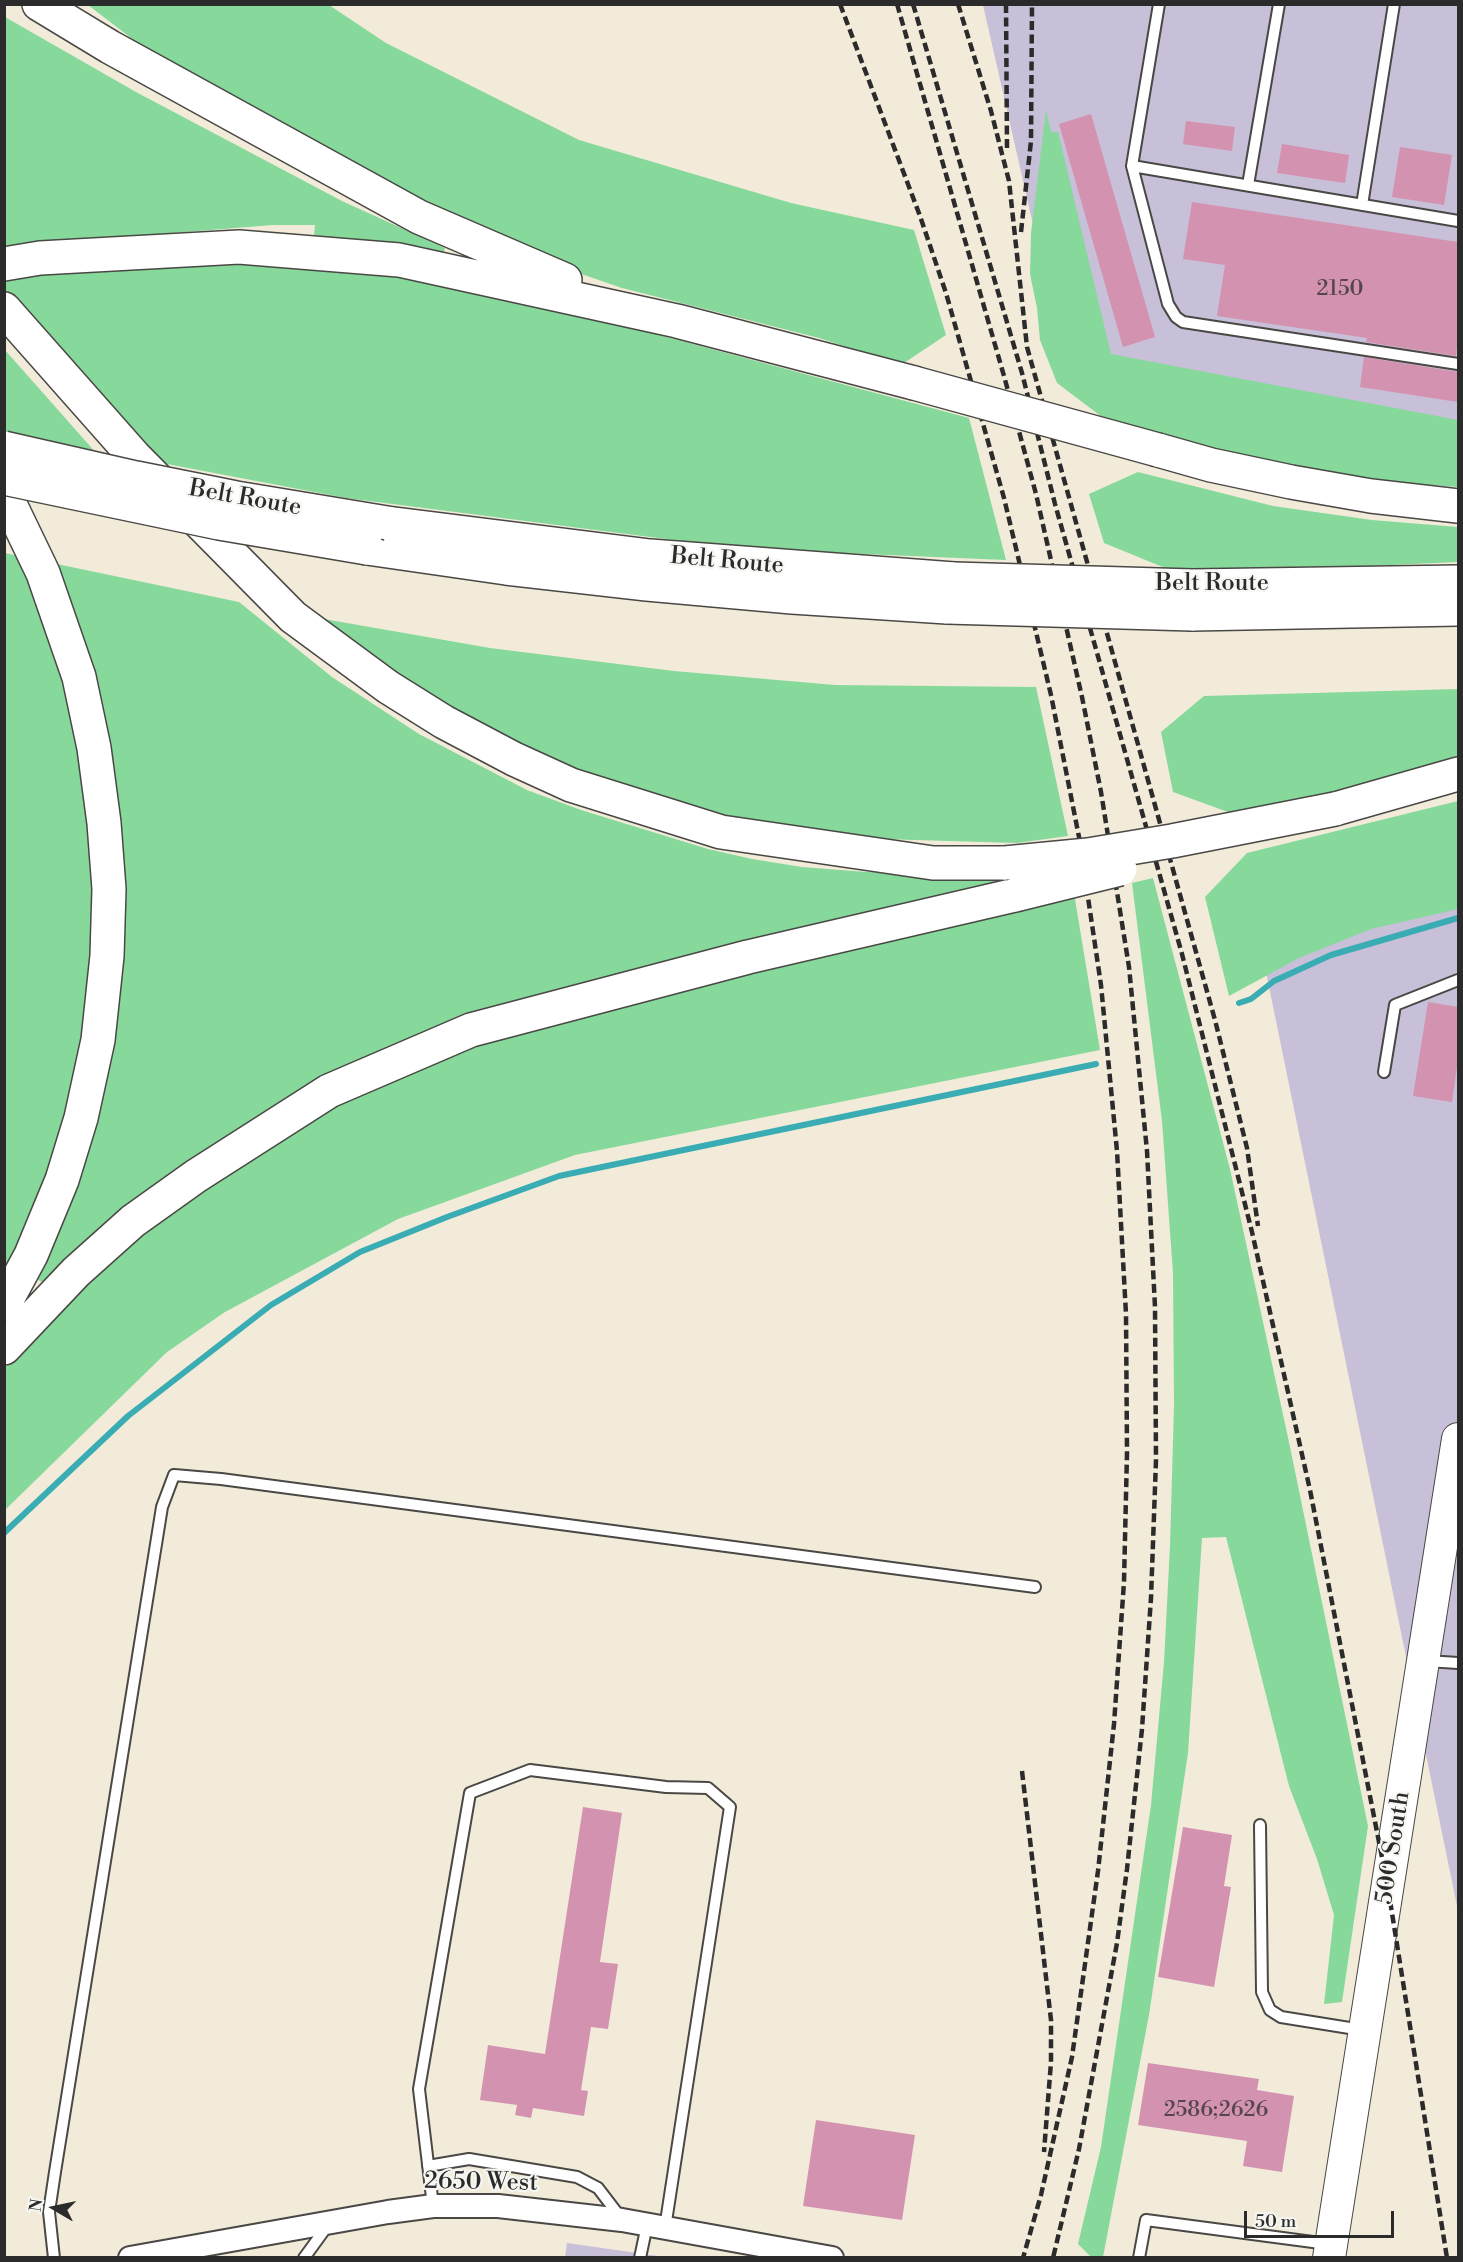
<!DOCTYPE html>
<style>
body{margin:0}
#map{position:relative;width:1463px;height:2262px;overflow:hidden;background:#f2ebd9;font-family:"Libre Bodoni",serif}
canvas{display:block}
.frame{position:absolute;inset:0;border:6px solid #2b2b2b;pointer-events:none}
.north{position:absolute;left:24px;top:2178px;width:60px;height:60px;-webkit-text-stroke:4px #f6f6f2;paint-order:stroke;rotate:279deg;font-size:16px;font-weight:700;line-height:24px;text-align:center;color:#2b2b2b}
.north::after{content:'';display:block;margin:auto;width:21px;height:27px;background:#2b2b2b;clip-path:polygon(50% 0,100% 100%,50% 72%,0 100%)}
.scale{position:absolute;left:1244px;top:2211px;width:150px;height:27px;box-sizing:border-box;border:3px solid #2b2b2b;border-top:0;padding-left:8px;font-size:18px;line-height:21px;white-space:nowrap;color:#2b2b2b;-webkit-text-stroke:4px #f6f6f2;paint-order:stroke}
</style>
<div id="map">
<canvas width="1463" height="2262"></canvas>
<div class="frame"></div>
<div class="north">N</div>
<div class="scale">50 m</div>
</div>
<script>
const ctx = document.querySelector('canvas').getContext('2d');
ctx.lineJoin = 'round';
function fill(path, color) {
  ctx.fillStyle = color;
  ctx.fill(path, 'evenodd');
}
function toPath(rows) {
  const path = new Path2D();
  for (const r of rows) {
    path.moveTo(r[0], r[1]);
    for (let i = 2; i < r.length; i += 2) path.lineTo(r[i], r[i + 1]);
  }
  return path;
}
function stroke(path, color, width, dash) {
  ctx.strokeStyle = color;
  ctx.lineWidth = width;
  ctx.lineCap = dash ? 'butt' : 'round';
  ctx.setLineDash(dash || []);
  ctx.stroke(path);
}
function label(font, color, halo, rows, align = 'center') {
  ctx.font = font + ' "Libre Bodoni",serif';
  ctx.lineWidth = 4.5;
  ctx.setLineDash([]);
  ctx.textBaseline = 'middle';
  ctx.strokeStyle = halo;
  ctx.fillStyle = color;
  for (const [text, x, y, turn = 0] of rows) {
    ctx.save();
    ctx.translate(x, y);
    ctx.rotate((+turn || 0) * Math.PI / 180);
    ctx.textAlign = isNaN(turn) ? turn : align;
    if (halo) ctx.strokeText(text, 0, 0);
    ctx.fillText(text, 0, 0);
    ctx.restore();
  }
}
const industrial = toPath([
 [983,5,1458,5,1458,456,1063,356],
 [1458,867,1458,1911,1257,928],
 [567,2243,665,2257,565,2258]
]);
const green = toPath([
 [88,5,329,5,386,43,579,140,791,203,914,230,946,335,901,365,819,338,622,288,555,265,479,232,156,57],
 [5,17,136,92,342,201,445,248,443,254,314,236,315,225,273,225,97,239,5,251],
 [1046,110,1051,132,1058,132,1111,354,1458,420,1458,487,1399,483,1325,474,1114,426,1057,383,1040,340,1037,308,1030,274,1031,233],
 [313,261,510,295,969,418,1006,560,744,549,346,498,151,461,5,297,5,267],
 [5,350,97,454,5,433],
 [1138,472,1273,506,1372,520,1458,527,1458,562,1346,567,1170,570,1104,543,1089,494],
 [5,553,23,557,51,624,93,806,96,971,66,1133,5,1275],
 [52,563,239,602,332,677,419,734,527,790,581,810,708,849,752,859,802,867,866,872,936,873,1009,878,520,1002,292,1098,233,1132,172,1175,47,1286,33,1276,121,969],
 [301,615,490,648,674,671,835,685,1036,687,1068,836,1017,843,813,837,757,830,629,792,447,715],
 [1458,689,1458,760,1239,816,1173,792,1161,732,1204,696],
 [1458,801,1458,909,1371,929,1299,958,1229,996,1205,897,1247,853],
 [1153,878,1230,1169,1290,1447,1368,1826,1342,2002,1324,2004,1334,1915,1317,1859,1289,1786,1226,1537,1202,1538,1188,1753,1149,2015,1103,2257,1092,2258,1078,2244,1101,2147,1151,1805,1164,1662,1170,1546,1174,1405,1173,1273,1162,1121,1132,883],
 [1073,887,1100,1050,575,1155,398,1219,225,1312,167,1352,5,1510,5,1368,49,1318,132,1241,175,1206,328,1106,508,1032]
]);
const stream = toPath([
 [1239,1003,1251,999,1274,981,1331,955,1458,918],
 [4,1533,128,1416,271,1305,360,1252,447,1217,559,1176,1096,1064]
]);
const building = toPath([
 [1091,114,1155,337,1123,347,1059,124],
 [1186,121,1235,127,1232,151,1183,144],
 [1282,144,1349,155,1345,183,1277,173],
 [1400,147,1452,155,1444,205,1392,197],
 [1192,202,1458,242,1458,337,1456,356,1366,342,1367,338,1217,316,1225,265,1183,259],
 [1364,357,1458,372,1458,402,1360,387],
 [1428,1002,1458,1007,1458,1060,1452,1102,1413,1096],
 [583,1807,622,1813,600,1962,618,1964,608,2029,591,2027,581,2090,588,2091,584,2116,533,2108,531,2118,515,2115,517,2105,480,2100,488,2045,545,2054],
 [1183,1827,1232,1835,1224,1886,1231,1887,1214,1987,1158,1977],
 [1148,2063,1259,2079,1257,2090,1294,2096,1282,2172,1243,2166,1247,2141,1138,2125],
 [816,2120,915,2135,902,2220,803,2206]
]);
const lane = toPath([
 [1132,166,1159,4],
 [1248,185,1279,4],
 [1362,205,1394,4],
 [1458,221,1132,166,1168,304,1176,317,1183,322,1458,364],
 [1384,1072,1395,1005,1458,980],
 [1427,1661,1458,1663],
 [1260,1825,1262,1992,1270,2010,1281,2017,1362,2030],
 [428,2166,469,2159,577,2177,598,2188,621,2218],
 [433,2206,419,2089,470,1793,530,1770,666,1787,708,1788,730,1807,665,2228],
 [54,2258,49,2212,55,2172,162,1507,174,1475,221,1479,1035,1587],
 [304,2258,328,2225],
 [640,2258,647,2225],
 [1139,2258,1146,2220,1328,2244]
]);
const street = toPath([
 [130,2258,388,2212,433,2206,498,2206,622,2220,832,2258]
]);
const secondary = toPath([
 [1329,2258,1458,1439]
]);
const highway = toPath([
 [39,4,110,47,419,217,565,280],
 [4,264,40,258,239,247,399,260,677,321,914,383],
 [4,309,134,456,293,617,388,687,444,722,514,759,571,785,721,832,933,863,1005,863],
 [1158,450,1211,465,1291,482,1371,496,1458,506],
 [4,492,43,573,79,677,94,748,104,823,109,889,107,956,98,1040,81,1118,62,1180,31,1255,4,1305],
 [387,523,650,556,954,579],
 [367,548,506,568,647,584,792,597,947,607],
 [1193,586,1458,582],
 [1192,614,1458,609],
 [1335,809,1458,774],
 [4,1348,76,1272,133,1221,196,1176,329,1091,471,1030,748,957,1015,895]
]);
const rail = toPath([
 [840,4,920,216,946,293,1004,498,1051,695,1079,837,1101,985,1117,1151,1126,1314,1127,1453,1124,1582,1114,1724,1098,1871,1072,2057,1041,2195,1023,2258],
 [897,4,1004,376,1036,494,1082,697,1101,792,1129,967,1147,1151,1155,1307,1156,1460,1151,1598,1142,1729,1127,1869,1117,1943,1079,2149,1053,2258],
 [913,4,1022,373,1055,504,1182,954,1252,1232,1310,1490,1388,1888,1447,2258],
 [958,4,991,111,1009,181,1027,347,1215,1020,1247,1148,1258,1226],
 [1006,4,1007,148],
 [1021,232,1031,141,1032,4],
 [1022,1771,1051,2020,1051,2062,1044,2152]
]);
const highwayBridge = toPath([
 [914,383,1158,450],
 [4,448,136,478,236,498,387,523],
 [4,478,219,523,367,548],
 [954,579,1193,586],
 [947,607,1192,614],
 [1005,863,1088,855,1172,841,1335,809],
 [1015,895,1120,869]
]);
const numberNames = [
 ["2150",1340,290],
 ["2586;2626",1216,2111]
];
const streetNames = [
 ["Belt Route",245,499,10],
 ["Belt Route",727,562,5],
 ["Belt Route",1212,584],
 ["500 South",1394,1848,-81],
 ["2650 West",481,2183,1]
];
fill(industrial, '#c8bfd8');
fill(green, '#86d99b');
stroke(stream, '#3aacb3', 6);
fill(building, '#d393b0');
stroke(lane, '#494845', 14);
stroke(street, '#494845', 26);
stroke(secondary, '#494845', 34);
stroke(highway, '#494845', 36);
stroke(lane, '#fff', 10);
stroke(street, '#fff', 22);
stroke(secondary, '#fff', 32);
stroke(highway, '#fff', 33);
stroke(rail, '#2b2b2b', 4.5, [9, 4.5]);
stroke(highwayBridge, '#494845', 36, []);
stroke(highwayBridge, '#fff', 33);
label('21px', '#55454c', null, numberNames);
label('24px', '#2b2b2b', '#f6f6f2', streetNames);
</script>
